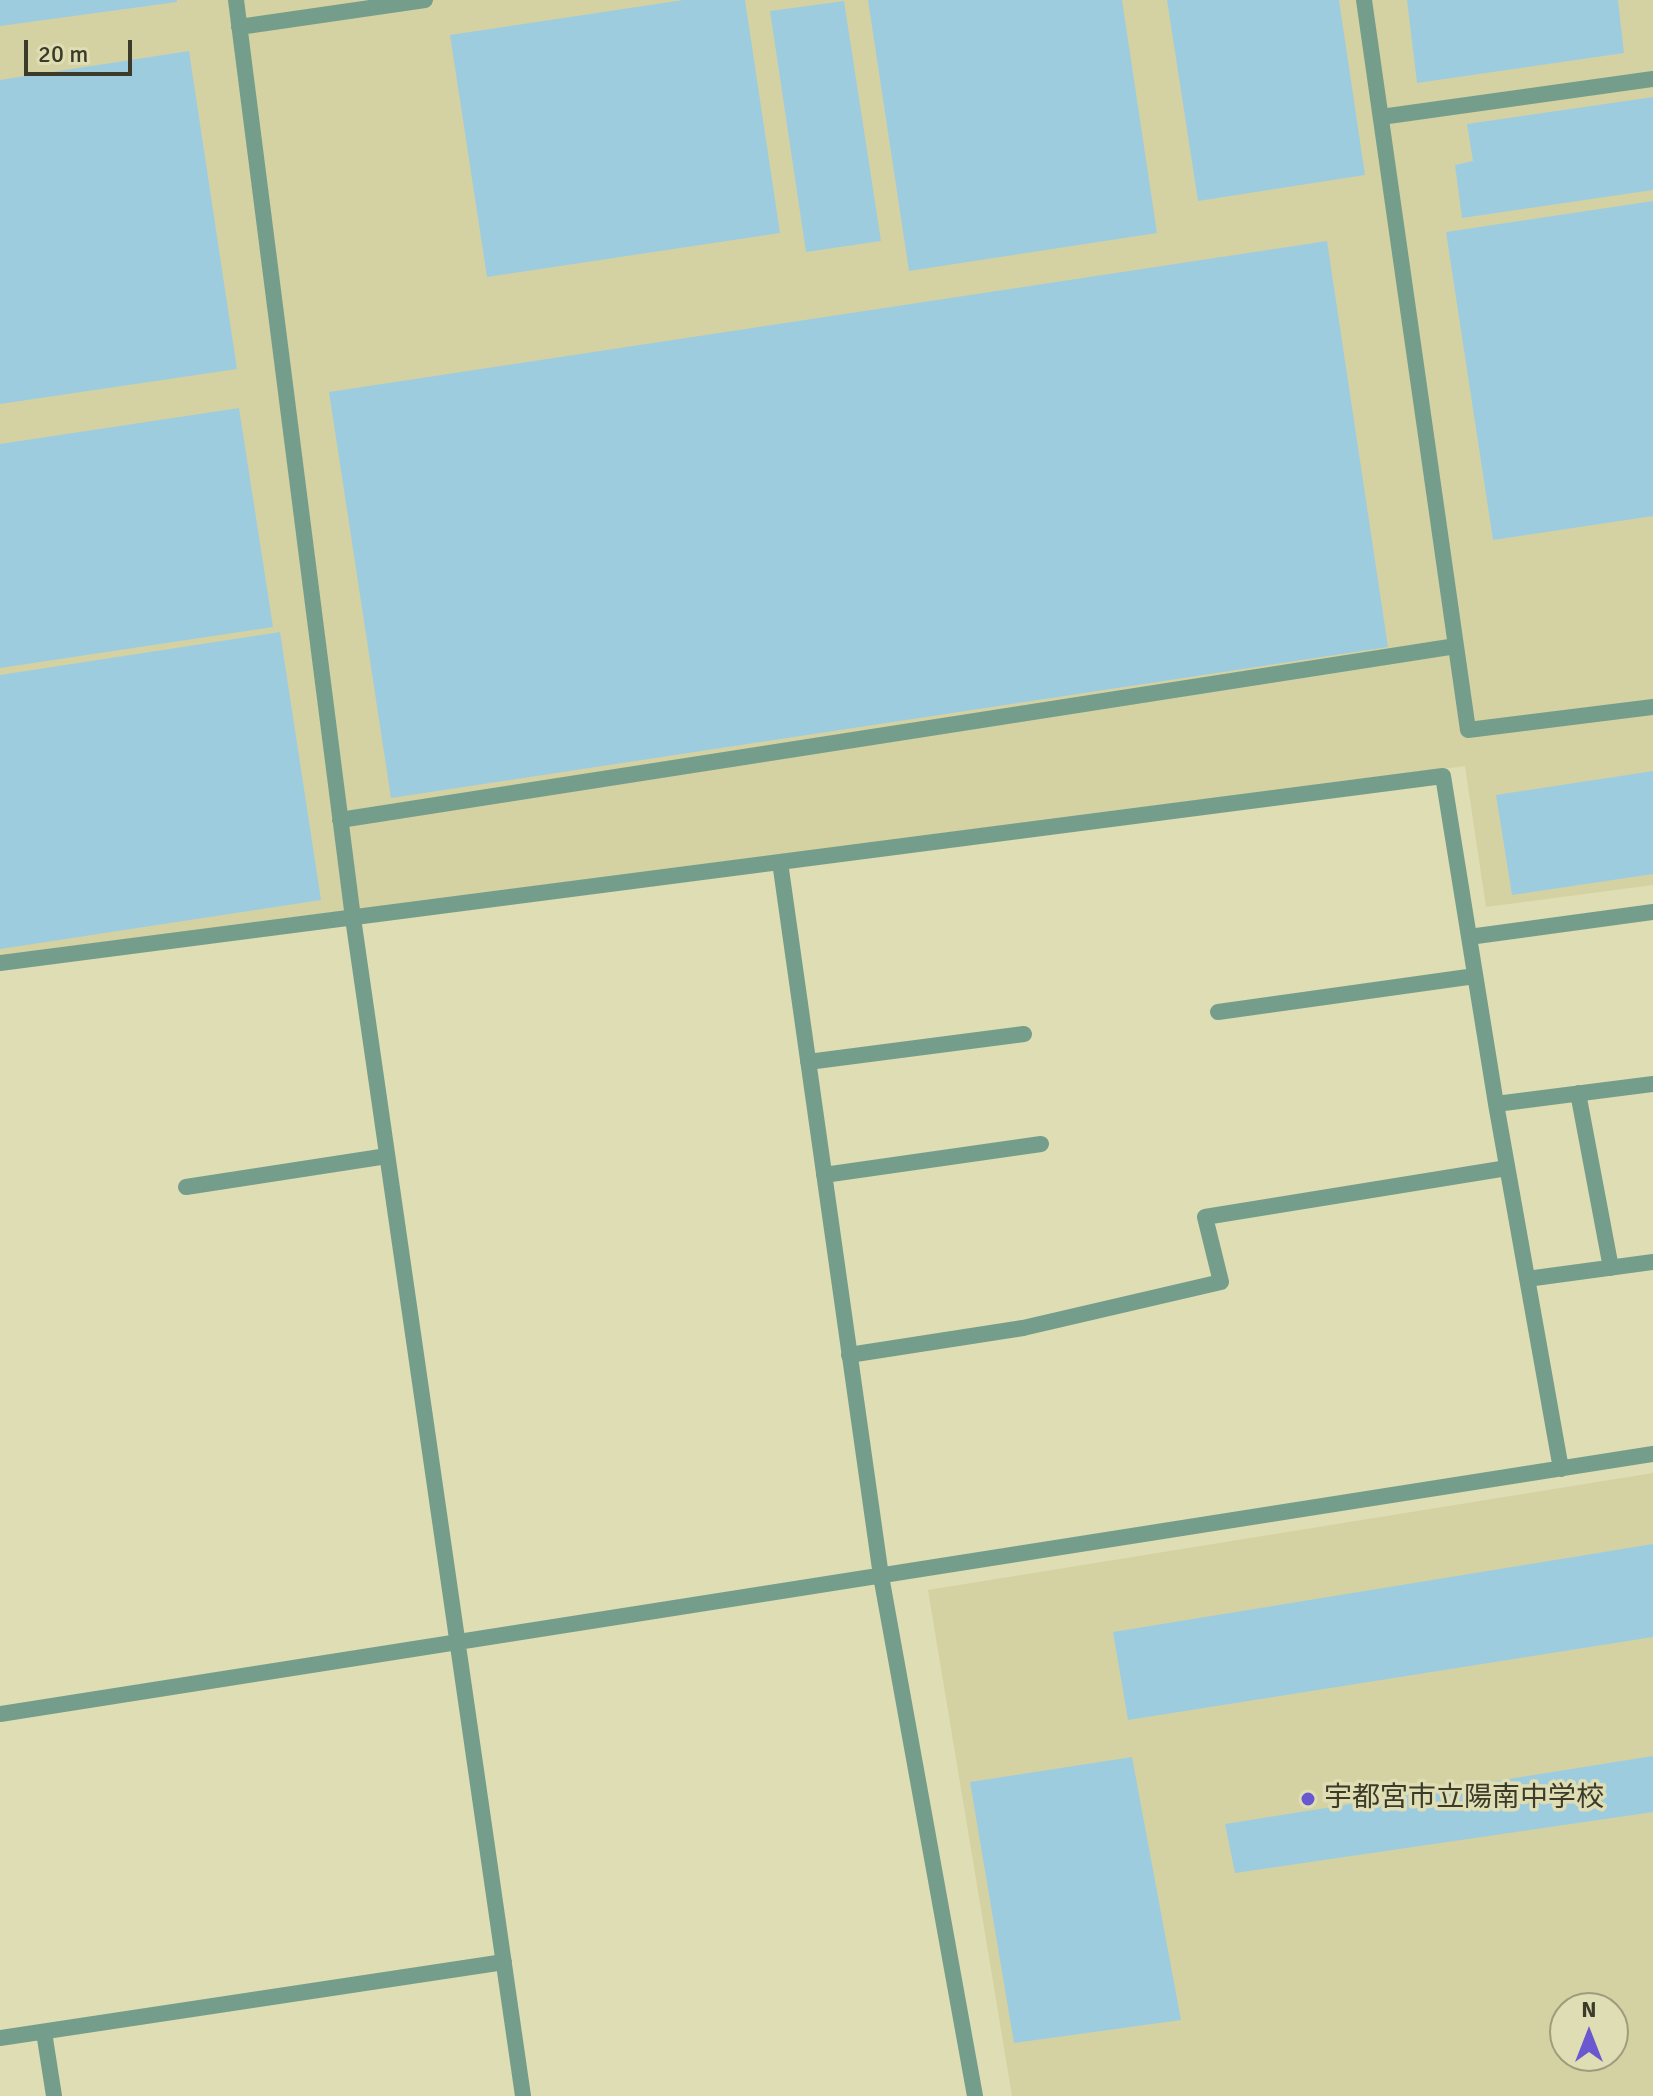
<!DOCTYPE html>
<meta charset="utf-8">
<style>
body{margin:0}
#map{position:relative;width:1653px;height:2096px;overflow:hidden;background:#dfddb3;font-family:Signika,sans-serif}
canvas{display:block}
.north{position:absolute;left:1549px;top:1992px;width:80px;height:80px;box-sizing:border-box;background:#dfddb3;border:2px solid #9e9c7c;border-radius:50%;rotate:0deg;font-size:22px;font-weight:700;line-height:32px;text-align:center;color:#3c3b2a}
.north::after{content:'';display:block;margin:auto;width:28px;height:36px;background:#6a58d1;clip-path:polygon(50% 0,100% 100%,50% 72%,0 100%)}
.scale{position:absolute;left:24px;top:40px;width:108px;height:36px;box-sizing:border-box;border:4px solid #3c3b2a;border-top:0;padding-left:10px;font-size:24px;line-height:28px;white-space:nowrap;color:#3c3b2a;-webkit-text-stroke:6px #dfddb3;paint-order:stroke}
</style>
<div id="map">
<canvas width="1653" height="2096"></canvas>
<div class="north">N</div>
<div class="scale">20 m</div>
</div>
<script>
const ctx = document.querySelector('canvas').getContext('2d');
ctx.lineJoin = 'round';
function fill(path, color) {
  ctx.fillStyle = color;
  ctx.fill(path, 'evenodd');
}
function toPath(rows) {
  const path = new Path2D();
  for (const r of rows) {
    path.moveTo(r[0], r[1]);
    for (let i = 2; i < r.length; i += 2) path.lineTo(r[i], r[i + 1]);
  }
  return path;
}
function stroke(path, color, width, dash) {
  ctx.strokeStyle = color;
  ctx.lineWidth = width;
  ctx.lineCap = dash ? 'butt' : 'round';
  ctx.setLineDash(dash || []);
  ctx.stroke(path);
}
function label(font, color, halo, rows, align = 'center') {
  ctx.font = font + ' Signika,"Noto Sans JP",sans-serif';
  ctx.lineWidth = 7;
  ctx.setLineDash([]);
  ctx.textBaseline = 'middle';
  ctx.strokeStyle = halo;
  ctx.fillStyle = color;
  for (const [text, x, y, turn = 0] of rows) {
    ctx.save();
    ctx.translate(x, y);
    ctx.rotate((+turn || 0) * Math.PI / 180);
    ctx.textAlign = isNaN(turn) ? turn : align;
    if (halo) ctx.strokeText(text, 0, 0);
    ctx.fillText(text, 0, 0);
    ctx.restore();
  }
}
const built = toPath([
 [0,0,1653,0,1653,885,1486,907,1465,766,0,962],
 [1653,1473,1653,2096,1012,2096,928,1590],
 [1565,2008,1613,2008,1613,2056,1565,2056]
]);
const building = toPath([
 [0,0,177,0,177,2,0,26],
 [683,0,745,0,780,233,487,277,450,35],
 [868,0,1122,0,1157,233,909,271],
 [1167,0,1339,0,1365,175,1198,201],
 [1407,0,1618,0,1624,53,1417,83],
 [844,1,881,241,806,252,770,11],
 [189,51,237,369,0,404,0,80],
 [1653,97,1653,190,1462,218,1455,165,1473,161,1467,124],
 [1653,201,1653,516,1493,540,1446,232],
 [1327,241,1388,647,391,798,329,392],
 [239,408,273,627,0,668,0,444],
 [280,632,321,900,0,949,0,675],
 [1653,771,1653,874,1512,895,1496,795],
 [1653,1544,1653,1637,1128,1720,1113,1632],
 [1653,1756,1653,1812,1235,1873,1225,1824],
 [1132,1757,1181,2020,1014,2043,970,1782]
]);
const service = toPath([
 [236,0,353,918],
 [1364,0,1456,646],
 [239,27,425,0],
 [1381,117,1653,79],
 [340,820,1456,646,1468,730,1653,707],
 [849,1355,1023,1328]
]);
const minor = toPath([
 [780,862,881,1576,975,2096],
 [353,918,523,2096],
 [1469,937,1653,912],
 [0,963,1443,776,1496,1104,1653,1084],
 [1218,1012,1475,976],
 [808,1062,1024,1034],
 [1578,1093,1611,1268],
 [1496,1104,1561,1469],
 [824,1175,1041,1144],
 [186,1187,387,1156],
 [1527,1279,1653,1262],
 [1023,1328,1221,1282,1205,1217,1507,1168],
 [0,1714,1653,1454],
 [44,2032,54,2096],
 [0,2038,504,1962]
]);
const markers = [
 [1308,1799,8,"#6a58d1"]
];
const poiNames = [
 ["宇都宮市立陽南中学校",1324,1799]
];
fill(built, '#d4d2a2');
fill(building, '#9eccdf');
stroke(service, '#749e8b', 16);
stroke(minor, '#749e8b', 16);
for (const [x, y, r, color] of markers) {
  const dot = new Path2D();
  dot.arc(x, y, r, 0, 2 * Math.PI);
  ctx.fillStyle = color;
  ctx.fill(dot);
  stroke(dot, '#dfddb3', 3);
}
label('28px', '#3c3b2a', '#dfddb3', poiNames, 'left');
</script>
